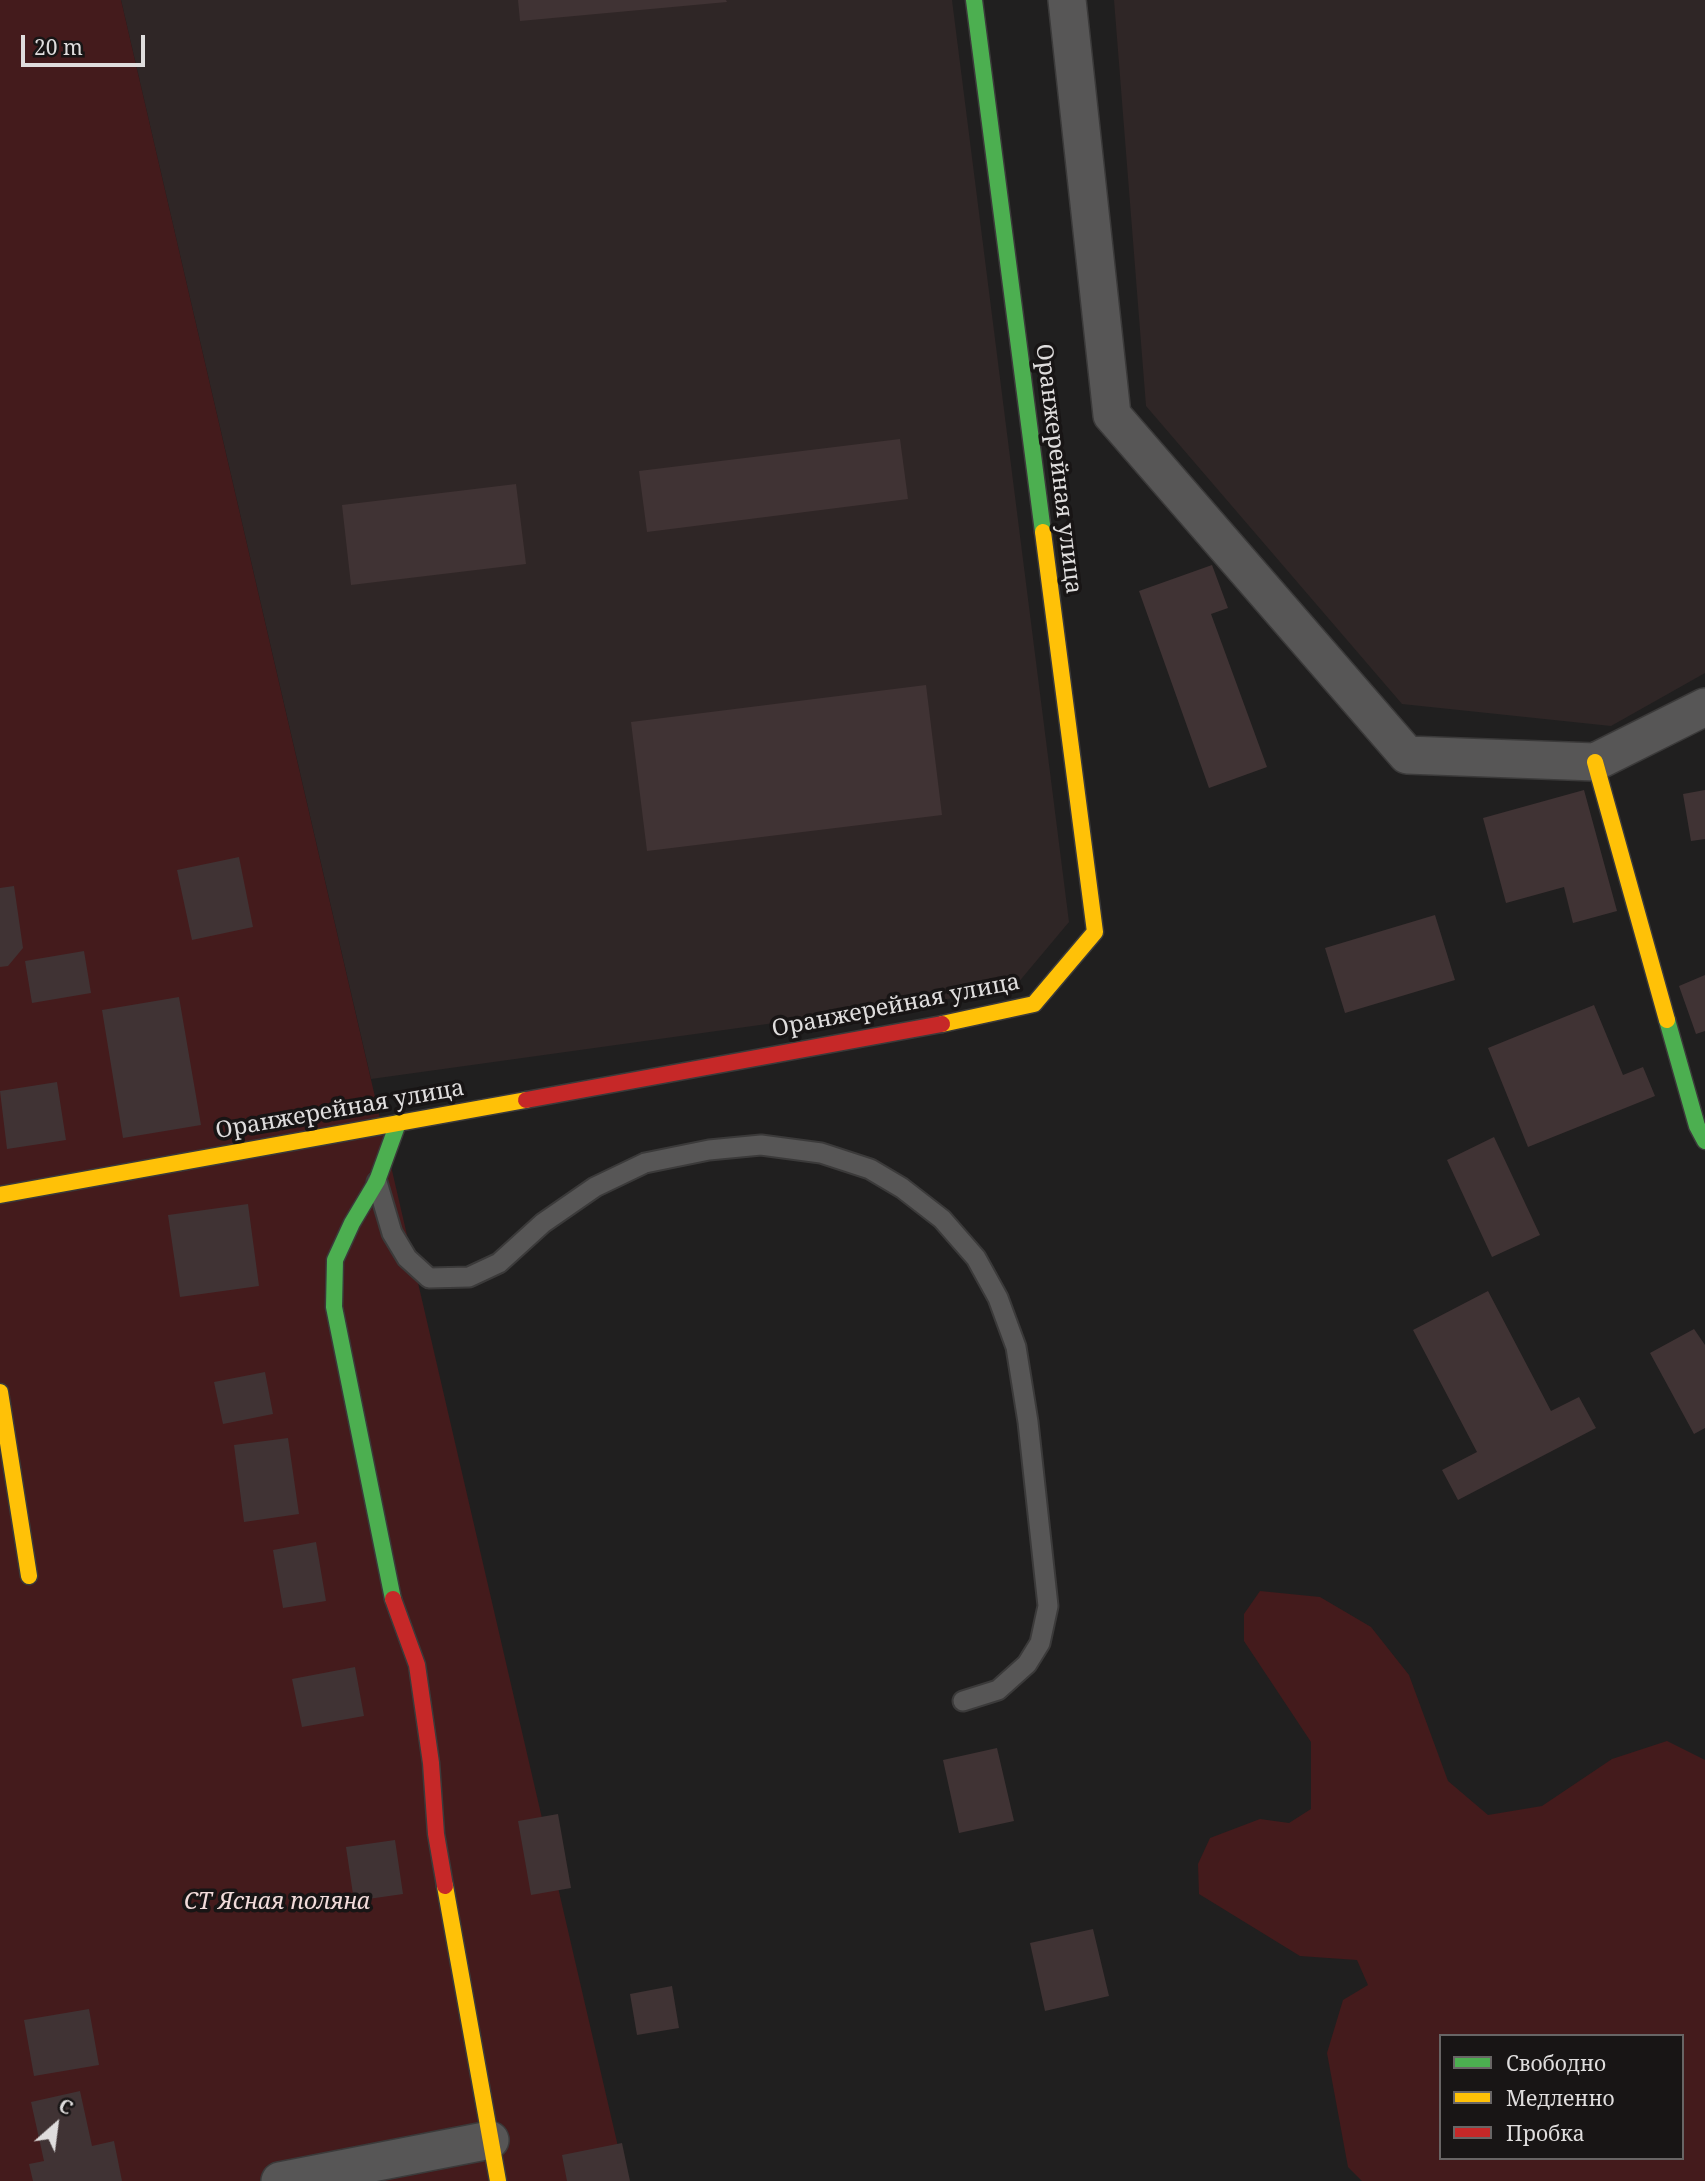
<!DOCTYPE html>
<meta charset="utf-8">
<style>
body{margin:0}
#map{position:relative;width:1705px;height:2181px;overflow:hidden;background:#201f1f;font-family:"Noto Serif",serif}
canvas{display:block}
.legend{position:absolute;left:1439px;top:2034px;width:245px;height:126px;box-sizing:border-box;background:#181515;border:2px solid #686565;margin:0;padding:9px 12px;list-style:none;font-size:21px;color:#dfdddd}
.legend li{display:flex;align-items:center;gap:14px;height:35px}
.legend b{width:35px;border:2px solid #686565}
.north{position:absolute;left:21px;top:2090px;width:70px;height:70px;-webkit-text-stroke:5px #181515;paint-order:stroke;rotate:28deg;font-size:19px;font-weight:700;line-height:28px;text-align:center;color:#dfdddd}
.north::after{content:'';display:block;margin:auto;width:24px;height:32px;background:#dfdddd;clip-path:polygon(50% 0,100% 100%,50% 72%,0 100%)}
.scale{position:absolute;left:21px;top:35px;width:124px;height:32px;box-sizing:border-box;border:4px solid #dfdddd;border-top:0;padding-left:9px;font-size:21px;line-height:24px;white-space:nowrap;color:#dfdddd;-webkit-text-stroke:5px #181515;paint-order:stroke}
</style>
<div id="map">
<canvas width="1705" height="2181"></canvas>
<ul class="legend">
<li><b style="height:9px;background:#4caf50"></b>Свободно</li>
<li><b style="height:9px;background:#ffc107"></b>Медленно</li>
<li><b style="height:9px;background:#c62828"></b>Пробка</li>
</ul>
<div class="north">С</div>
<div class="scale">20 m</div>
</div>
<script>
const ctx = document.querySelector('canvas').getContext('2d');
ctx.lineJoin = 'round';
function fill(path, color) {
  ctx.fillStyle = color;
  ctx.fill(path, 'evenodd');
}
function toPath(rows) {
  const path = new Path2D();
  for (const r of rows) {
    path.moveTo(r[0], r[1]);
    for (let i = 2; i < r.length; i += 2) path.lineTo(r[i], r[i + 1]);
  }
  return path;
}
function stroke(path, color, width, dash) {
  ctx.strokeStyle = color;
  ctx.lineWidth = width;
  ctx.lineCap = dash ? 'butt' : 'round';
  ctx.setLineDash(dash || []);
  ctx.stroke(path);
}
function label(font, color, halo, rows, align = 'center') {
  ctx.font = font + ' "Noto Serif",serif';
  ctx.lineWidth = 7;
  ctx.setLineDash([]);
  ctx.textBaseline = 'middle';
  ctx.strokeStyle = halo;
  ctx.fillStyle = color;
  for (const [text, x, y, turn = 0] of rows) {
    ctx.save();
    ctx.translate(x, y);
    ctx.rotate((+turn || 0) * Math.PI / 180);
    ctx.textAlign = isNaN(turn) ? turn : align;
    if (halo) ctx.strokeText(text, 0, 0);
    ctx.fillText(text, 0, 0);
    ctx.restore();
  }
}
const built = toPath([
 [121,0,952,0,1069,922,1012,990,371,1079],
 [1114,0,1705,0,1705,673,1611,726,1402,704,1146,406]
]);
const green = toPath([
 [0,0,121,0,626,2181,0,2181],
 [1260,1591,1320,1597,1371,1627,1409,1675,1448,1781,1488,1815,1542,1806,1612,1759,1667,1741,1705,1760,1705,2181,1362,2181,1348,2167,1327,2053,1343,2000,1368,1985,1357,1960,1300,1956,1199,1894,1198,1864,1210,1838,1260,1819,1289,1823,1311,1809,1311,1742,1244,1641,1244,1614],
 [1441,2036,1682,2036,1682,2158,1441,2158]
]);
const building = toPath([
 [518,0,726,0,727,2,520,21],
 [900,439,908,499,647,532,639,471],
 [516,484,526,564,351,585,342,505],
 [1212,565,1228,608,1211,614,1267,767,1209,788,1139,591],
 [926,685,942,815,647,851,631,722],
 [1584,790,1617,911,1573,923,1564,887,1506,903,1483,818],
 [1705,790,1705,839,1691,841,1683,794],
 [239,857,253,927,192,940,177,870],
 [14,886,23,948,8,966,0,967,0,888],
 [1435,915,1455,980,1345,1013,1325,948],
 [84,951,91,993,32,1003,25,961],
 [1705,975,1705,1031,1696,1034,1679,986],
 [179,997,201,1125,123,1138,102,1010],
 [1594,1005,1623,1075,1643,1067,1655,1096,1528,1147,1488,1048],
 [57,1082,66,1140,7,1149,0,1091],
 [1494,1137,1540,1235,1492,1257,1447,1160],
 [248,1204,259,1286,180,1297,168,1215],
 [1488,1291,1551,1411,1579,1397,1596,1428,1458,1500,1442,1470,1477,1452,1413,1330],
 [1694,1329,1705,1345,1705,1428,1694,1434,1650,1353],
 [265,1372,273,1414,223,1424,214,1382],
 [288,1438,299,1514,244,1522,234,1445],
 [316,1542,326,1601,283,1608,273,1550],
 [355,1667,364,1716,302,1727,292,1679],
 [997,1748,1014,1821,959,1833,943,1760],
 [558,1814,571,1888,531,1895,518,1821],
 [395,1840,403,1894,354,1901,346,1847],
 [1093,1929,1109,1996,1045,2011,1030,1943],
 [672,1986,679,2028,637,2035,630,1994],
 [89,2009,99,2065,34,2076,24,2020],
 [80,2091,92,2146,114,2141,122,2181,33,2181,29,2164,44,2161,31,2102],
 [622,2143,630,2181,567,2181,562,2155]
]);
const lane = toPath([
 [377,1182,392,1233,407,1258,429,1278,469,1277,499,1263,543,1223,595,1187,645,1163,709,1150,761,1145,821,1153,870,1169,902,1188,942,1219,976,1258,998,1298,1016,1347,1028,1422,1048,1606,1040,1643,1027,1664,998,1690,963,1701]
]);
const street = toPath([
 [1067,0,1112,415,1407,755,1595,762,1705,707],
 [280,2181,490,2140]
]);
const fast = toPath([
 [974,0,1043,532],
 [1667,1020,1697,1126,1705,1141],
 [393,1599,334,1307,335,1260,352,1223,377,1181,398,1123]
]);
const slow = toPath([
 [1595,762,1667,1020],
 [942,1024,1034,1004,1095,932,1043,532],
 [0,1195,526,1100],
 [0,1392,29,1576],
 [445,1886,498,2181]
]);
const jam = toPath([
 [526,1100,942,1024],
 [393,1599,417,1665,431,1763,436,1834,445,1886]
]);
const streetNames = [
 ["Оранжерейная улица",1058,469,83],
 ["Оранжерейная улица",896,1006,-11],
 ["Оранжерейная улица",340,1110,-10]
];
const parkNames = [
 ["СТ Ясная поляна",277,1902]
];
fill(built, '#2f2626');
fill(green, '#441b1c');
fill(building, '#403334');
stroke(lane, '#3b3a3a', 23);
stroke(street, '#3b3a3a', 40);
stroke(fast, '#3b3a3a', 19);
stroke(slow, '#3b3a3a', 19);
stroke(jam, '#3b3a3a', 19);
stroke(lane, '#575656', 19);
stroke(street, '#575656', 37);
stroke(fast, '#4caf50', 16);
stroke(slow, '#ffc107', 16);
stroke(jam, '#c62828', 16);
label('23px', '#dfdddd', '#181515', streetNames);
label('italic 23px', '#f2dbda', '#181515', parkNames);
</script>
